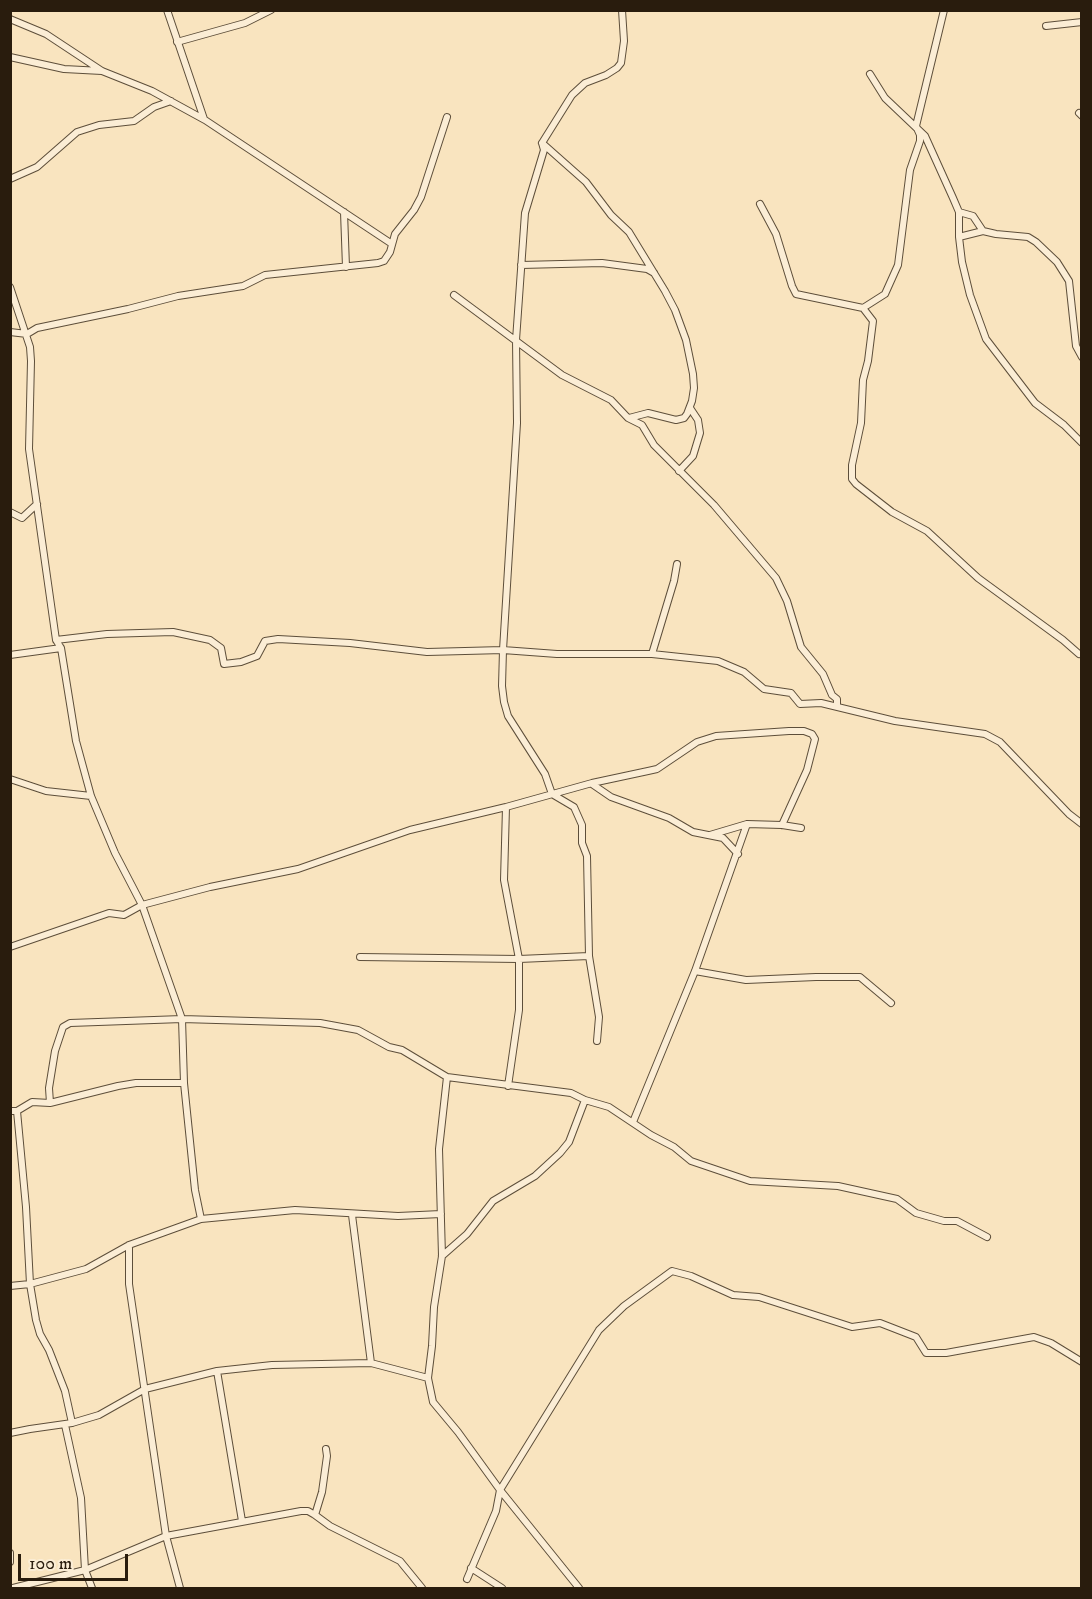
<!DOCTYPE html>
<style>
body{margin:0}
#map{position:relative;width:1092px;height:1599px;overflow:hidden;background:#f9e4bf;font-family:"IM FELL DW Pica",serif}
canvas{display:block}
.frame{position:absolute;inset:0;border:12px solid #291c0d;pointer-events:none}
.scale{position:absolute;left:18px;top:1554px;width:110px;height:27px;box-sizing:border-box;border:3px solid #291c0d;border-top:0;padding-left:8px;font-size:18px;line-height:21px;white-space:nowrap;color:#291c0d;-webkit-text-stroke:4px #fbedd5;paint-order:stroke}
</style>
<div id="map">
<canvas width="1092" height="1599"></canvas>
<div class="frame"></div>
<div class="scale">100 m</div>
</div>
<script>
const ctx = document.querySelector('canvas').getContext('2d');
ctx.lineJoin = 'round';
function toPath(rows) {
  const path = new Path2D();
  for (const r of rows) {
    path.moveTo(r[0], r[1]);
    for (let i = 2; i < r.length; i += 2) path.lineTo(r[i], r[i + 1]);
  }
  return path;
}
function stroke(path, color, width, dash) {
  ctx.strokeStyle = color;
  ctx.lineWidth = width;
  ctx.lineCap = dash ? 'butt' : 'round';
  ctx.setLineDash(dash || []);
  ctx.stroke(path);
}
const street = toPath([
 [167,10,204,119],
 [10,19,46,34,102,71,152,91,205,120,392,244],
 [1046,26,1082,22],
 [177,42,245,23,271,10],
 [10,57,64,69,102,71],
 [870,74,885,98,925,136,953,198,959,212,959,237,962,262,970,295,986,339,1035,403,1064,425,1082,443],
 [1079,113,1082,116],
 [542,143,586,182,611,215,629,232,665,291,675,310,686,340,693,374,694,388,692,401,687,414,684,418,676,420,648,413,629,418],
 [10,179,37,167,77,132,99,125,134,121,154,107,171,101],
 [760,204,776,234,792,286,796,294,863,308,873,321,868,361,863,380,861,423,852,465,852,479,856,484,892,512,927,531,978,578,1063,640,1079,654],
 [344,212,346,267],
 [959,212,973,216,983,231],
 [959,237,983,231,996,234,1028,237,1036,242,1057,262,1069,281,1076,346,1082,357],
 [521,265,602,263,647,269,654,273],
 [10,287,30,347,31,361,29,449,56,640,61,648,76,741,91,796,115,853,142,905,182,1019,184,1083,195,1190,201,1219],
 [454,295,562,375,611,400,628,418,642,425,654,445,714,505,776,578,787,601,801,647,823,674,832,695,837,699,837,706],
 [863,308,885,294,898,265,910,170,920,141,920,135,916,126,944,10],
 [10,332,27,334,37,328,128,309,178,296,243,286,265,275,378,263,384,261,390,252,395,234,414,210,421,197,447,117],
 [679,471,693,456,700,433,698,420,690,408],
 [10,512,22,518,37,504],
 [56,640,107,634,173,632,210,640,221,648,224,664,241,662,257,656,265,641,278,639,350,643,427,652,503,650,557,654,652,654,718,661,744,672,764,689,791,693,800,704,821,703,895,721,985,734,1000,742,1069,814,1082,824],
 [652,654,674,581,677,564],
 [10,655,61,648],
 [10,779,46,791,91,796],
 [592,784,611,797,669,818,693,832,723,838,738,854],
 [506,807,504,880,519,959,519,1010,508,1086],
 [710,835,747,824,782,825,801,828],
 [10,947,109,913,124,915,142,905,210,887,298,869,410,830,506,807,592,783,648,771,657,769,697,742,716,736,789,731,804,731,812,734,815,739,807,770,782,825],
 [360,957,519,959,589,956],
 [695,971,746,980,816,977,860,977,891,1003],
 [597,1041,599,1017,589,956,587,856,582,843,582,825,574,807,552,794,545,774,508,716,504,702,502,686,503,650,517,423,516,340,525,213,544,150,542,143,572,95,585,83,606,75,617,68,621,63,624,41,622,10],
 [50,1103,49,1088,55,1051,63,1027,70,1023,182,1019,320,1023,358,1030,389,1047,402,1050,447,1077],
 [10,1111,17,1111,32,1102,50,1103,118,1086,136,1083,184,1083],
 [17,1111,26,1207,30,1284,36,1320,40,1334,49,1350,65,1391,72,1423],
 [633,1122,695,971,747,824],
 [352,1215,371,1363],
 [129,1245,129,1284,166,1536,180,1588],
 [442,1256,467,1234,493,1201,535,1176,560,1153,569,1142,585,1100],
 [10,1286,30,1284,86,1269,129,1245,201,1219,295,1210,398,1216,441,1214],
 [217,1371,242,1521],
 [65,1425,81,1498,85,1570,92,1588],
 [10,1433,30,1429,72,1423,99,1415,145,1389,217,1371,272,1365,371,1363,428,1378],
 [315,1515,322,1492,327,1456,326,1449],
 [10,1553,10,1562],
 [471,1568,502,1588],
 [467,1579,496,1511,500,1490,599,1330,624,1306,672,1271,691,1276,733,1295,759,1297,852,1327,880,1323,916,1337,926,1353,946,1353,1034,1337,1051,1343,1082,1362],
 [13,1588,85,1570,166,1536,301,1511,308,1511,315,1515,330,1526,400,1561,422,1588],
 [579,1588,500,1490,458,1432,433,1402,428,1378,432,1346,434,1307,442,1256,439,1149,447,1077,571,1093,585,1100,609,1107,651,1135,674,1147,691,1161,750,1181,838,1186,897,1199,916,1213,944,1221,957,1221,987,1237]
]);
stroke(street, '#5d4e3a', 8);
stroke(street, '#fbedd5', 6);
</script>
